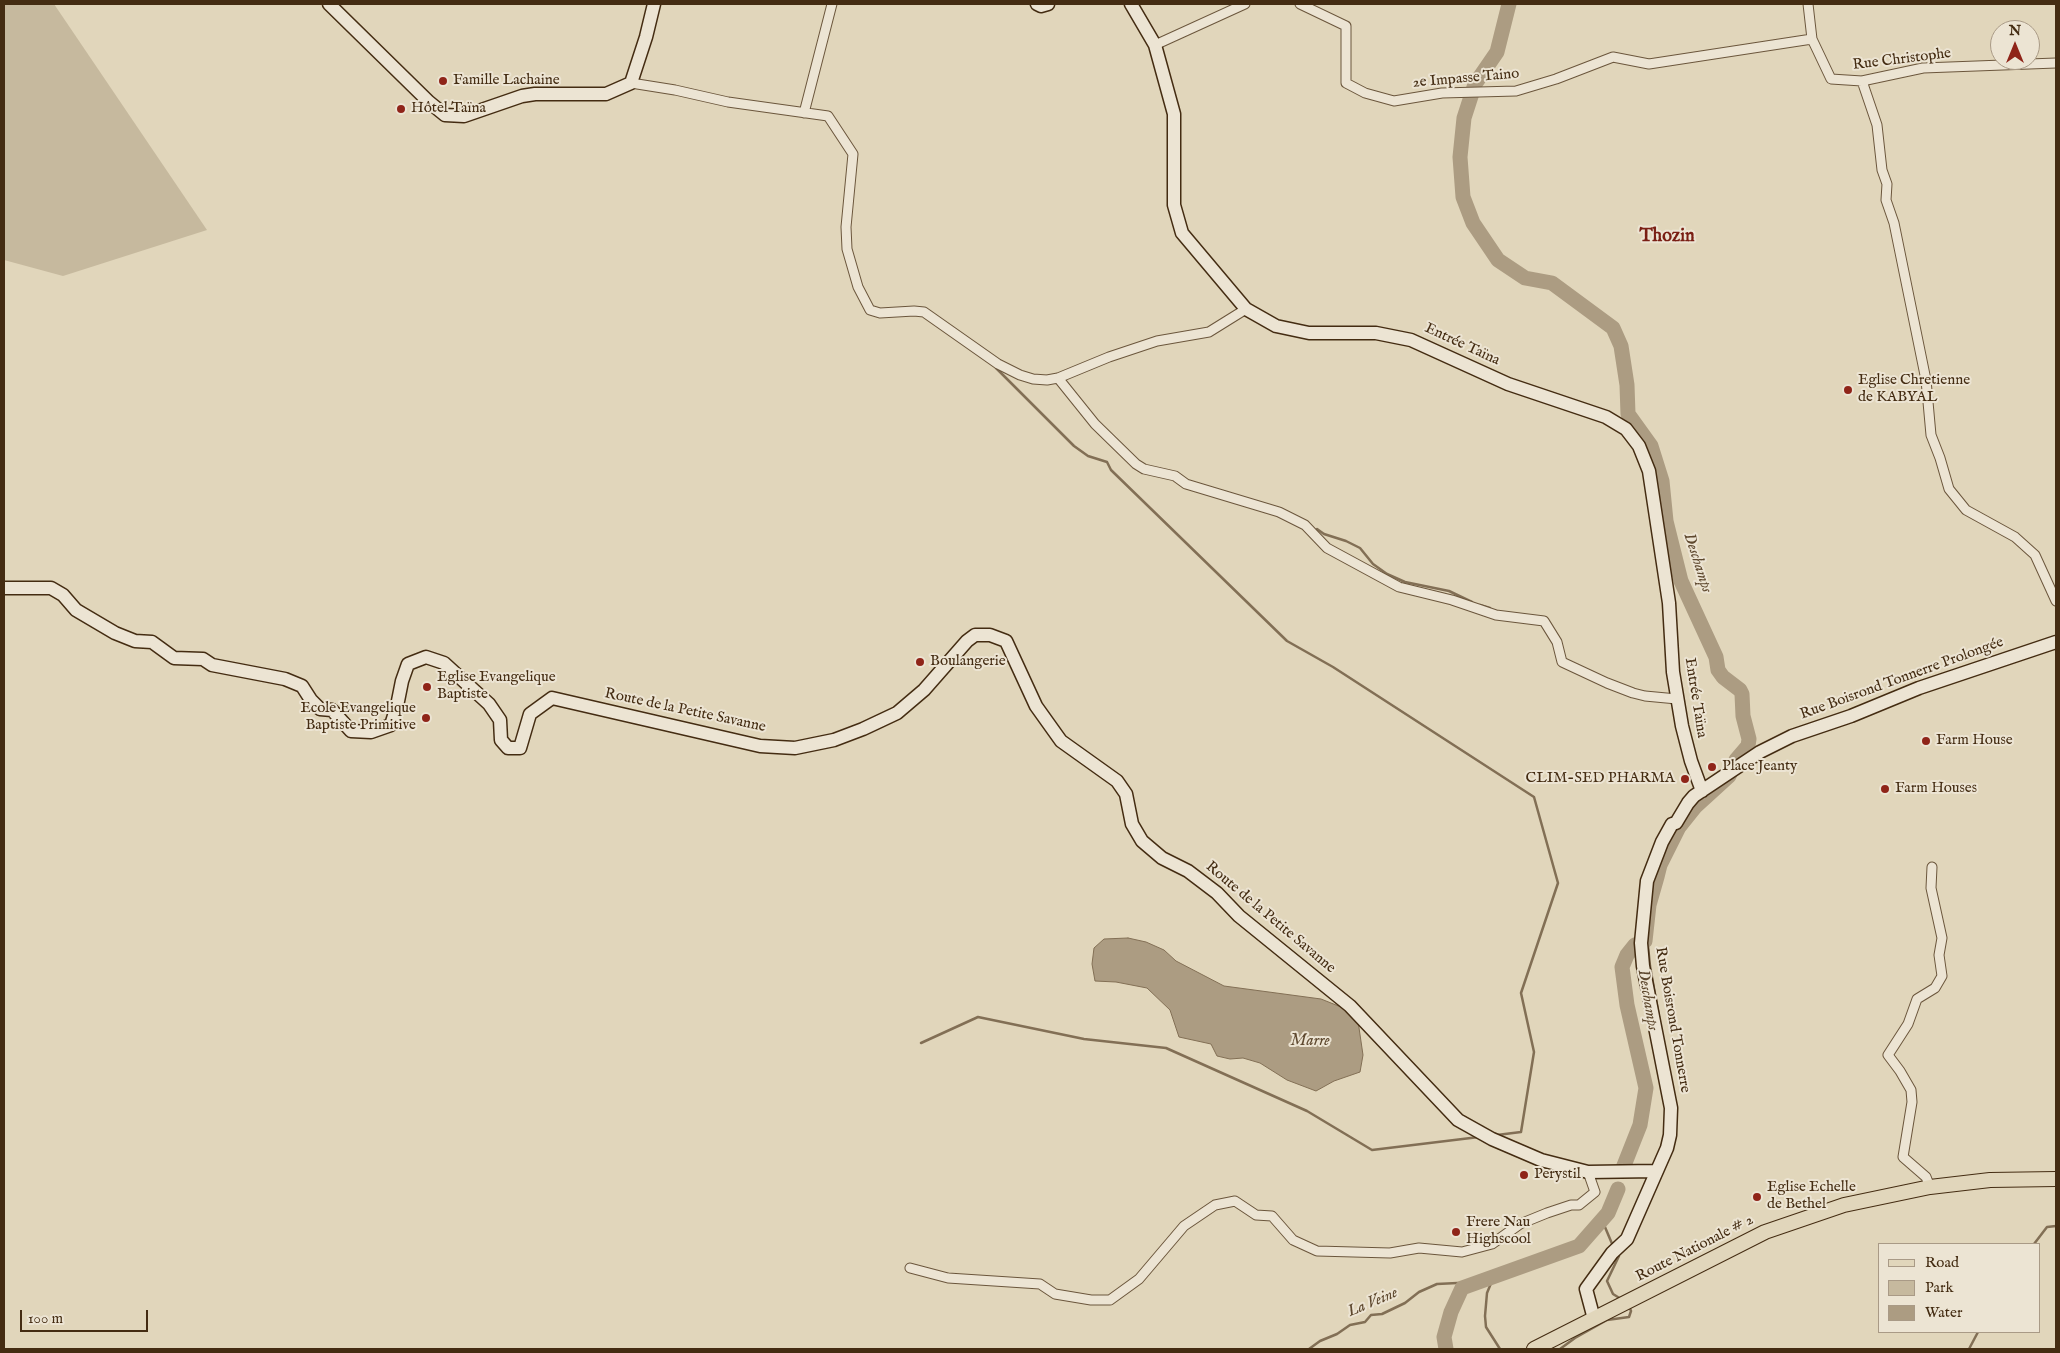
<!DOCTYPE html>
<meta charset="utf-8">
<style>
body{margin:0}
#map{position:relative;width:2060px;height:1353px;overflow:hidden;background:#e1d6bb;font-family:"IM FELL English",serif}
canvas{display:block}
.frame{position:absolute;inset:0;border:5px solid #442c12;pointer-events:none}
.legend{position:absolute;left:1878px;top:1243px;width:162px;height:90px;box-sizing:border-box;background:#ece4d3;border:1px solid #a99a86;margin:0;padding:6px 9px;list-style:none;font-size:15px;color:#442c12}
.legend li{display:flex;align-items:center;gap:10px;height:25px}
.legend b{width:25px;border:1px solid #a99a86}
.north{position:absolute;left:1990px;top:20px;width:50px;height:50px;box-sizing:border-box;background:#ece4d3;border:1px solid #a99a86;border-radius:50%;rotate:0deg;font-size:14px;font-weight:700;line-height:20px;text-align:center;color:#442c12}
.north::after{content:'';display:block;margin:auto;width:18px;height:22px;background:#8f2418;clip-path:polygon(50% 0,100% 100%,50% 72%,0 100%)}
.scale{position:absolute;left:20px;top:1310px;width:128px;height:22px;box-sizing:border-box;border:2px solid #442c12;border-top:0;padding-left:6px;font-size:15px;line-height:18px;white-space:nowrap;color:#442c12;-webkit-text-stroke:4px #ece4d3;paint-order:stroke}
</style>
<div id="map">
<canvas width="2060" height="1353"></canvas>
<div class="frame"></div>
<ul class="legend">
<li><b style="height:6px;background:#e1d6bb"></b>Road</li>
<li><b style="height:14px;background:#c6b99e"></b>Park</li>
<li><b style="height:14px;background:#ac9c82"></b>Water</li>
</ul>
<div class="north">N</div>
<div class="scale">100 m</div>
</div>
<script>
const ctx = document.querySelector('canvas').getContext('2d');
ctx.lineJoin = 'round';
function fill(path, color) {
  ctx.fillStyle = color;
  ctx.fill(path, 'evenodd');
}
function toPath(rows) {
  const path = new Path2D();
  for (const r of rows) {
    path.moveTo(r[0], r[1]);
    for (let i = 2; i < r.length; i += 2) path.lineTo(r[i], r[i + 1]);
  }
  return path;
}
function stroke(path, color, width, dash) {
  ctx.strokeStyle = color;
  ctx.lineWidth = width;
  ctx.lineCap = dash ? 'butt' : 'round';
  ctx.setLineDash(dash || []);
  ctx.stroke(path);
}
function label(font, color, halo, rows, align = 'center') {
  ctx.font = font + ' "IM FELL English",serif';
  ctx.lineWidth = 4;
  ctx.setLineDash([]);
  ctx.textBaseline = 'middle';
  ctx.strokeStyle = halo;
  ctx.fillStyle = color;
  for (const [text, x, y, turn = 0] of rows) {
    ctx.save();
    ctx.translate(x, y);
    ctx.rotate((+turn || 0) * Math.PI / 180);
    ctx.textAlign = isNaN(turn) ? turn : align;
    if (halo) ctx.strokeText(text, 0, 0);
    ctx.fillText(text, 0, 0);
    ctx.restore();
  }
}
const green = toPath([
 [4,4,54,4,207,230,63,276,4,260]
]);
const water = toPath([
 [1128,938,1146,942,1164,950,1176,961,1224,986,1321,999,1346,1009,1358,1021,1363,1055,1360,1072,1334,1081,1316,1091,1287,1080,1260,1063,1243,1058,1230,1059,1217,1056,1211,1044,1179,1037,1170,1010,1147,988,1116,982,1095,981,1092,964,1094,948,1104,939,1128,938]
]);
const stream = toPath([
 [996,368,1074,446,1088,456,1107,462,1111,470,1287,641,1333,667,1534,797,1558,883,1521,993,1534,1052,1521,1132,1497,1135],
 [1317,529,1324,534,1346,541,1360,548,1373,564,1387,574,1405,582,1449,591,1472,602],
 [1480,605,1490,608],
 [1647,936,1650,966,1659,1017],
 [921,1043,978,1017,1084,1039,1166,1048,1307,1111,1372,1150,1479,1137],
 [1602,1220,1613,1246],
 [2034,1244,2047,1227,2056,1226],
 [1617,1253,1619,1256,1607,1281,1613,1294,1621,1299],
 [1494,1276,1487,1293,1485,1316,1486,1327,1500,1349],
 [1309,1349,1320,1341,1337,1334,1350,1325,1365,1322,1371,1315,1382,1314,1405,1303,1419,1292,1437,1284,1478,1282],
 [1560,1349,1575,1338,1607,1320,1629,1317,1631,1311,1629,1306],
 [1969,1349,1978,1332]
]);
const river = toPath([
 [1509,4,1497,52,1475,84,1464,118,1460,157,1463,197,1473,223,1498,260,1525,278,1552,283,1613,328,1621,346,1627,385,1628,414,1651,446,1662,481,1666,521,1681,581,1716,657,1718,670,1723,677,1740,690,1742,694,1743,716,1749,739,1748,746,1736,760,1729,776,1695,807,1679,827,1660,865,1657,877,1649,905,1645,941,1635,945,1627,955,1622,967,1627,1005,1646,1088,1640,1125,1623,1168],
 [1446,1349,1444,1337,1451,1312,1462,1288,1579,1246,1608,1213,1618,1189]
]);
const street = toPath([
 [1300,4,1346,26,1346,83,1365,93,1394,101,1442,93,1516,91,1556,79,1613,57,1649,64,1812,39],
 [1808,4,1812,39,1831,79,1862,81,1923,68,2056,63],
 [1155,45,1245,4],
 [1862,81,1877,125,1882,170,1887,184,1886,200,1894,223,1926,380,1931,435,1940,458,1949,489,1966,510,2015,537,2035,555,2056,601],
 [631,83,675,90,728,102,828,116,853,154,846,227,847,249,858,287,870,310,880,313,914,311,924,312,998,364,1020,375,1033,379,1047,380,1058,378,1109,357,1157,341,1209,332,1246,309],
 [804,113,832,4],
 [1058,378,1095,424,1136,464,1144,469,1175,476,1186,484,1279,512,1305,525,1327,548,1399,587,1452,600,1496,615,1544,621,1557,642,1562,662,1607,683,1633,693,1645,696,1677,699],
 [1930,1187,1926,1177,1903,1157,1912,1102,1911,1090,1900,1071,1888,1055,1908,1024,1917,999,1935,988,1942,976,1939,955,1942,938,1931,888,1932,867],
 [910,1268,948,1278,1040,1284,1055,1294,1091,1300,1110,1300,1139,1279,1184,1226,1215,1205,1235,1201,1256,1215,1272,1216,1293,1240,1317,1251,1390,1253,1419,1248,1462,1252,1492,1244,1520,1224,1547,1213,1571,1205,1579,1205,1595,1192,1588,1172]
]);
const secondary = toPath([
 [329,4,429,102,445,115,464,116,522,96,535,94,606,94,631,83,646,37,654,4],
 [1037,4,1041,6,1048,4],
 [1131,4,1155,45,1174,114,1174,205,1182,233,1246,309,1276,326,1309,333,1376,333,1411,340,1508,384,1606,417,1626,429,1639,446,1649,471,1669,603,1673,672,1682,726,1691,761,1702,791],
 [4,588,51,588,63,595,76,610,115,633,135,641,152,642,174,658,203,659,212,665,285,679,302,686,311,700,320,709,332,710,351,731,371,732,391,725,397,706,402,681,408,664,426,657,444,663,489,704,500,720,501,740,508,748,520,748,530,714,552,698,760,746,795,748,834,740,863,729,897,713,924,690,967,641,975,635,990,635,1006,641,1036,706,1061,741,1117,781,1126,794,1132,824,1142,841,1162,858,1188,871,1217,893,1239,916,1350,1006,1458,1120,1492,1139,1541,1160,1588,1172,1655,1171],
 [1594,1319,1586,1289,1612,1253,1627,1239,1667,1148,1670,1135,1671,1108,1643,966,1641,943,1647,881,1662,842,1672,824,1676,823,1688,803,1694,796,1760,752,1792,736,1851,716,1919,688,2056,642]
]);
const primary = toPath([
 [1534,1349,1765,1232,1844,1205,1930,1187,1990,1180,2056,1179]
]);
const markers = [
 [443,81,5,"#8f2418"],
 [401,109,5,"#8f2418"],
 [1848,390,5,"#8f2418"],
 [920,662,5,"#8f2418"],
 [427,687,5,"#8f2418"],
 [426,718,5,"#8f2418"],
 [1926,741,5,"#8f2418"],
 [1712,767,5,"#8f2418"],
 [1685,779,5,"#8f2418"],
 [1885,789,5,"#8f2418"],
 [1524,1175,5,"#8f2418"],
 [1757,1197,5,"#8f2418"],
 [1456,1232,5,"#8f2418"]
];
const streetNames = [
 ["Rue Christophe",1902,60,-7],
 ["2e Impasse Taino",1466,79,-5],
 ["Entrée Taïna",1462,345,25],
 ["Rue Boisrond Tonnerre Prolongée",1902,679,-20],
 ["Entrée Taïna",1695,698,81],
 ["Route de la Petite Savanne",685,711,12],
 ["Route de la Petite Savanne",1270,918,40],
 ["Rue Boisrond Tonnerre",1672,1020,80],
 ["Route Nationale # 2",1695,1249,-27]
];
const poiNames = [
 ["Famille Lachaine",453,81],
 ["Hôtel Taïna",411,109],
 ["Eglise Chretienne",1858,381],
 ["de KABYAL",1858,398],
 ["Boulangerie",930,662],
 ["Eglise Evangelique",437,678],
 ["Baptiste",437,695],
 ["Ecole Evangelique",416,709,"right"],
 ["Baptiste Primitive",416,726,"right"],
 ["Farm House",1936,741],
 ["Place Jeanty",1722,767],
 ["CLIM-SED PHARMA",1675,779,"right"],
 ["Farm Houses",1895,789],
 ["Perystil",1534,1175],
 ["Eglise Echelle",1767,1188],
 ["de Bethel",1767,1205],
 ["Frere Nau",1466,1223],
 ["Highscool",1466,1240]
];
const waterNames = [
 ["Deschamps",1697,563,72],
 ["Deschamps",1647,1000,80],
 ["Marre",1310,1042],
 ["La Veine",1373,1303,-23]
];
const quarterNames = [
 ["Thozin",1667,237]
];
fill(green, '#c6b99e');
fill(water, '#ac9c82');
stroke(water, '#826f55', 1);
stroke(stream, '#826f55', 2.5);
stroke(river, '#ac9c82', 15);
stroke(street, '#6b563c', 11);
stroke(secondary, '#442c12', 15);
stroke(primary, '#442c12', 16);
stroke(street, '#ece4d3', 9);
stroke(secondary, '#ece4d3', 12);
stroke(primary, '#e1d6bb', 14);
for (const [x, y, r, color] of markers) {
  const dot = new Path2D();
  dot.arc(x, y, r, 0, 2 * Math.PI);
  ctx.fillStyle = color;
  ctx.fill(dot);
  stroke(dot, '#ece4d3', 2);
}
label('15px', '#442c12', '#ece4d3', streetNames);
label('15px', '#442c12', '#ece4d3', poiNames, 'left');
label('italic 16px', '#5e482e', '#ece4d3', waterNames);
label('bold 18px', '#7a1f14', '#ece4d3', quarterNames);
</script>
